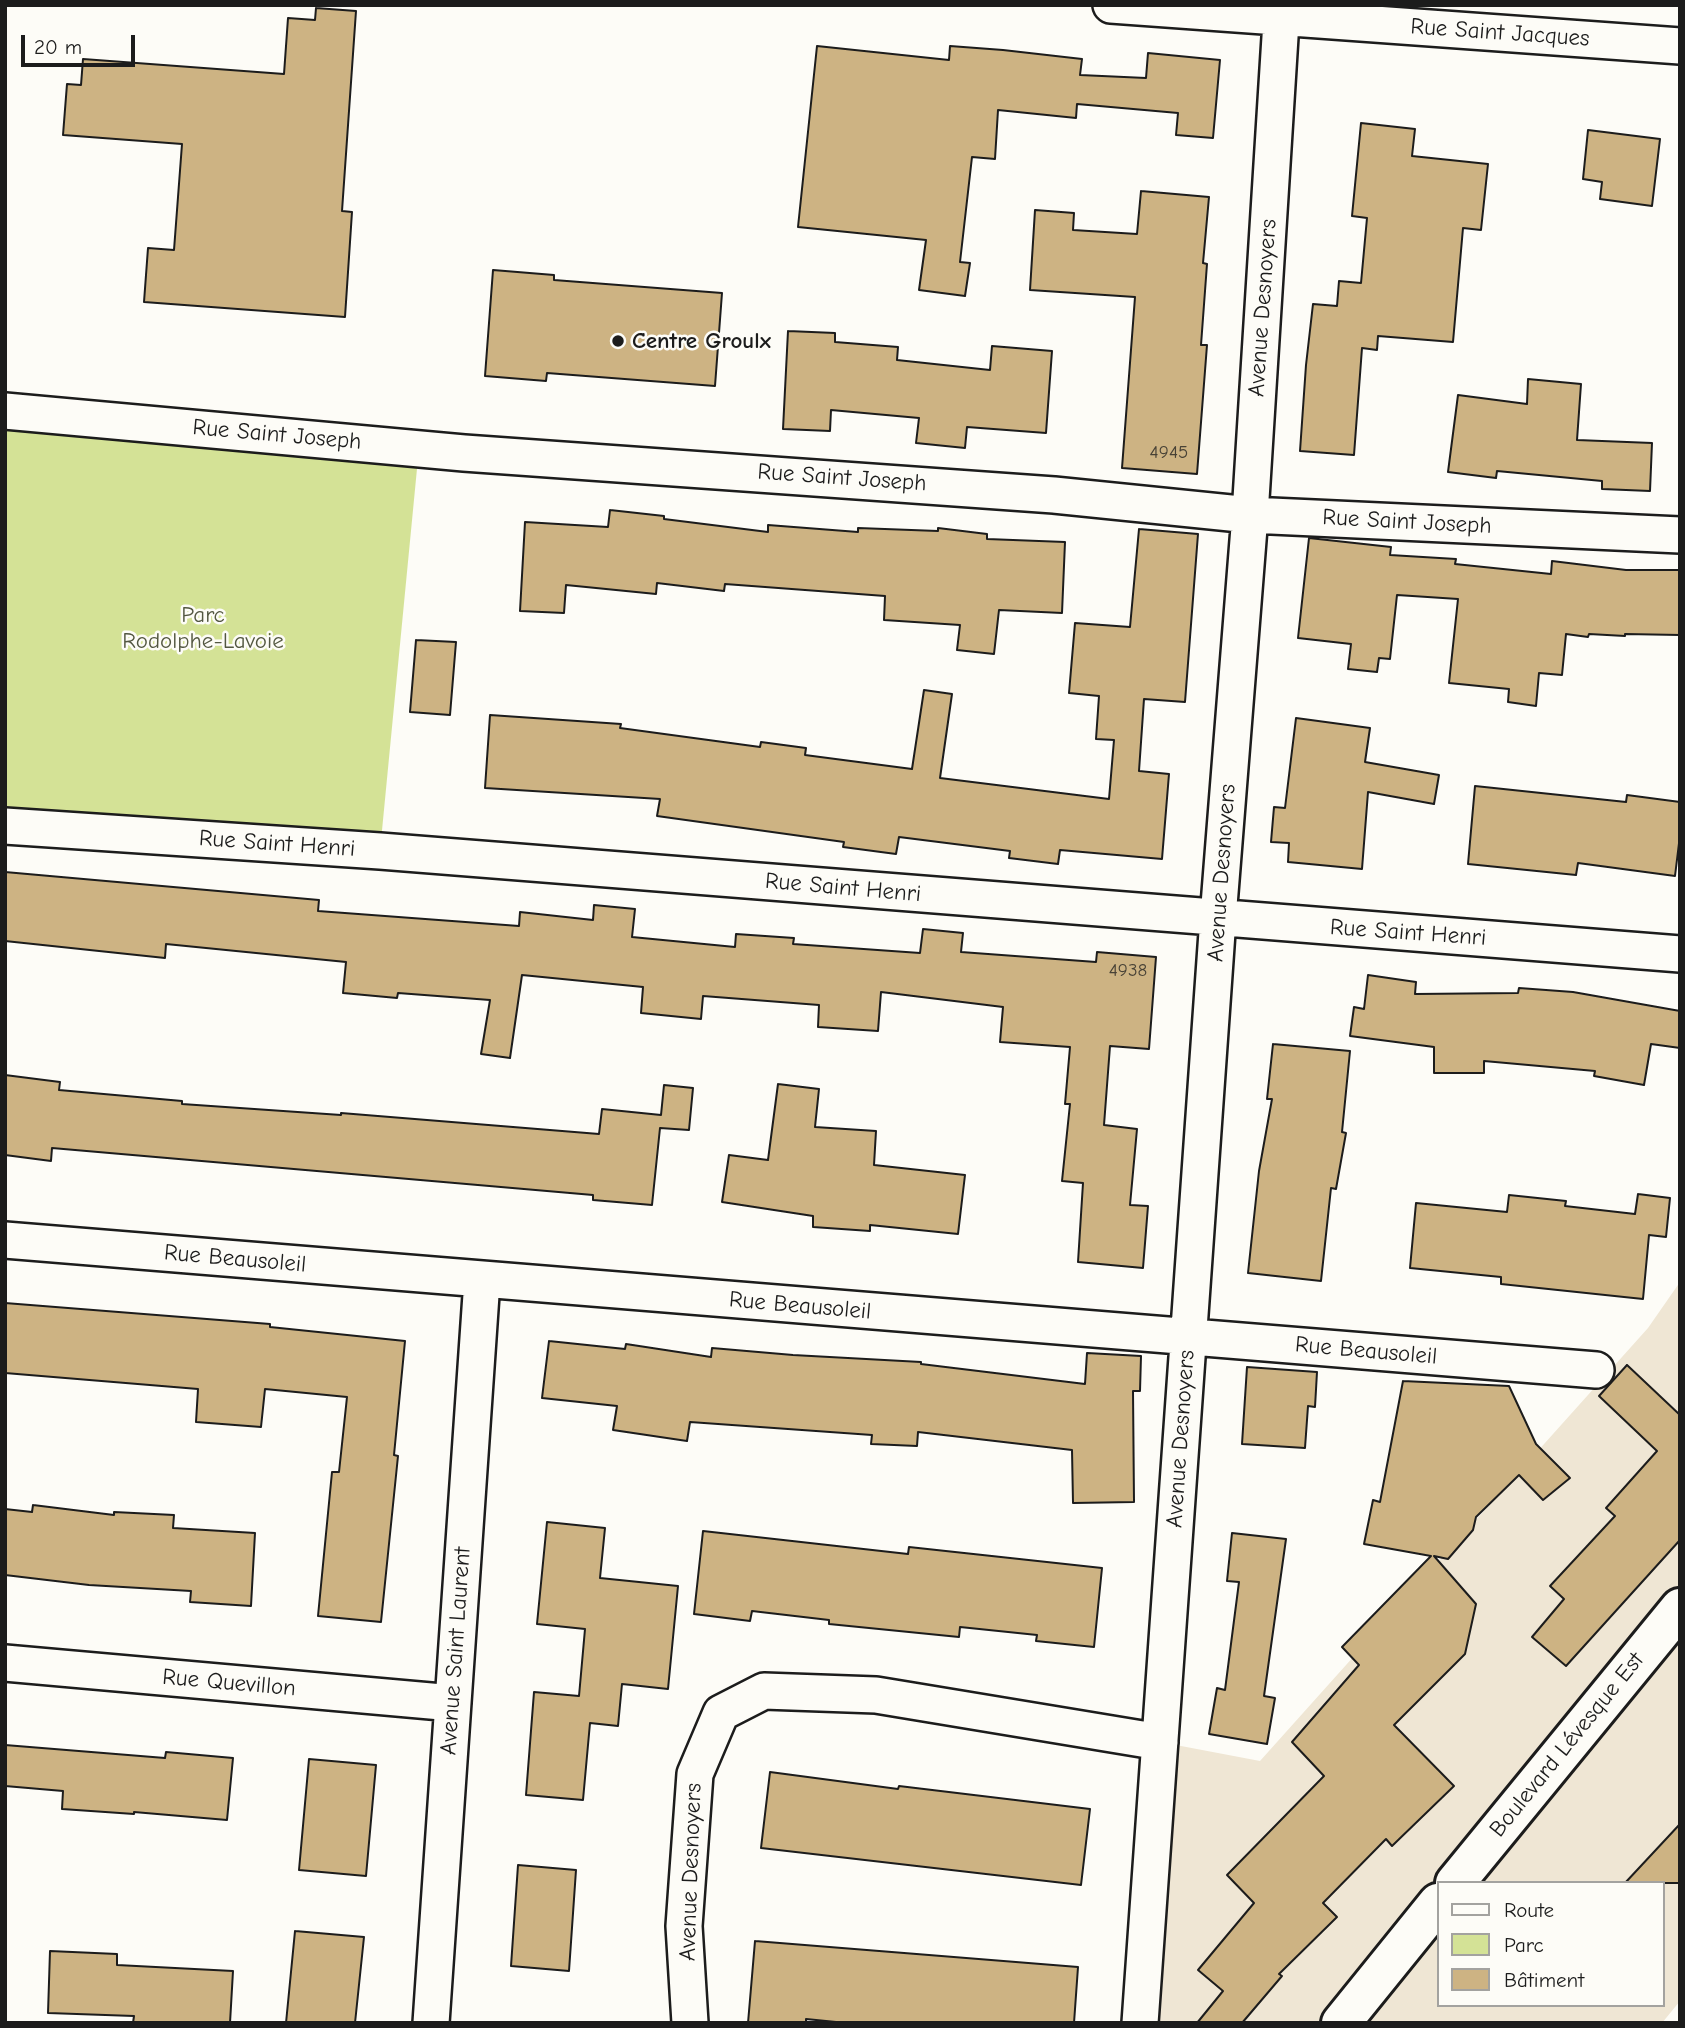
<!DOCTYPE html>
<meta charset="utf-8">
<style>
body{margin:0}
#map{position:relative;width:1685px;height:2028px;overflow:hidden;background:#fdfcf7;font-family:"Comic Neue",sans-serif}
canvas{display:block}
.frame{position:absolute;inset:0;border:7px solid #1c1c1c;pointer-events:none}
.legend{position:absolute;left:1437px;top:1881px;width:228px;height:126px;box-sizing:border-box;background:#fdfcf7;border:2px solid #a3a29f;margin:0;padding:9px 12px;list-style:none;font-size:21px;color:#1c1c1c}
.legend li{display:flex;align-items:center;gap:14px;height:35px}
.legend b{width:35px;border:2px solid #a3a29f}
.scale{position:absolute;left:21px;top:35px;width:114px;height:32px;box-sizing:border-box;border:4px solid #1c1c1c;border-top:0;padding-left:9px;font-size:21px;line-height:24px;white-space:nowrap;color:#1c1c1c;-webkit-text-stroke:5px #fdfcf7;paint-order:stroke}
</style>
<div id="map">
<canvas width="1685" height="2028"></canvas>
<div class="frame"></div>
<ul class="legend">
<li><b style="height:9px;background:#fdfcf7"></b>Route</li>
<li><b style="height:19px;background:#d4e296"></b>Parc</li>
<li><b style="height:19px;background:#cdb383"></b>Bâtiment</li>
</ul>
<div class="scale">20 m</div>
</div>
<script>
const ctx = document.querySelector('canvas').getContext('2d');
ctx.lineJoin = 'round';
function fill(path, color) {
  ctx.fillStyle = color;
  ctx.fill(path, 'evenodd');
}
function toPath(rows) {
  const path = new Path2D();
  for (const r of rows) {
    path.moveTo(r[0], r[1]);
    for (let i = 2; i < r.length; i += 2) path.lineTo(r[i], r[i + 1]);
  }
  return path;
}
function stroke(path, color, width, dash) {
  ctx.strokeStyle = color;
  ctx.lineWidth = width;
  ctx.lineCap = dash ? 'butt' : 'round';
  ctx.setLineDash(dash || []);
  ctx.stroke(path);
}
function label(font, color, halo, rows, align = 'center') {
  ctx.font = font + ' "Comic Neue",sans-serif';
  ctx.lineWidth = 5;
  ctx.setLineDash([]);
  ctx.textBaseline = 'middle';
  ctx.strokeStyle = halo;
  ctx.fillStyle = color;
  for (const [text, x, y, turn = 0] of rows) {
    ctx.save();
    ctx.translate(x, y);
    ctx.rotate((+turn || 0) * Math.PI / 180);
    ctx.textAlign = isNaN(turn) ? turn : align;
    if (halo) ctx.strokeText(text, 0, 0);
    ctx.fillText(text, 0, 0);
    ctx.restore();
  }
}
const built = toPath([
 [1680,1282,1680,2001,1662,2023,1140,2023,1160,1742,1260,1761,1648,1328],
 [1438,1883,1662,1883,1662,2005,1438,2005]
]);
const green = toPath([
 [5,411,419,448,380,851,5,826]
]);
const building = toPath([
 [316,8,356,11,342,211,352,212,345,317,144,302,148,248,174,250,182,144,63,135,67,84,81,85,83,59,284,74,288,18,315,20,316,8],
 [817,46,949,60,950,46,1003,50,1082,59,1080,75,1146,78,1148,53,1220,60,1213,138,1176,135,1178,113,1077,104,1076,118,998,110,995,159,972,157,960,262,970,263,965,296,919,290,926,240,798,227,817,46],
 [1361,123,1415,129,1412,156,1488,164,1481,230,1463,228,1453,342,1378,336,1377,350,1362,348,1354,455,1300,451,1306,365,1313,304,1337,306,1339,281,1361,283,1367,218,1352,216,1361,123],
 [1588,130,1660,139,1652,206,1600,199,1602,182,1583,179,1588,130],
 [1141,191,1209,197,1203,263,1207,264,1201,345,1207,345,1197,474,1122,468,1135,297,1030,290,1035,210,1074,213,1073,230,1137,234,1141,191],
 [493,270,554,275,554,280,722,293,715,386,547,373,546,381,485,376,493,270],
 [788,331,835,333,835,342,898,347,897,360,990,370,992,346,1052,351,1046,433,967,427,965,448,916,443,919,418,831,410,830,431,783,429,788,331],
 [1528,379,1581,384,1577,440,1652,443,1650,491,1602,489,1602,481,1497,471,1496,478,1448,472,1458,395,1527,404,1528,379],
 [610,510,664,516,664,519,768,532,768,525,858,532,858,528,938,531,938,528,987,534,987,539,1065,542,1062,613,999,610,994,654,957,650,960,625,884,620,885,596,725,584,724,591,657,583,656,594,566,585,564,613,520,611,525,522,608,527,610,510],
 [1139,529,1198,534,1185,702,1144,699,1139,771,1169,774,1162,859,1060,850,1058,864,1009,858,1010,851,899,837,896,854,843,847,844,842,657,816,660,799,485,788,490,715,621,724,620,728,760,747,761,742,806,748,805,755,912,769,924,690,952,694,940,778,1109,799,1114,740,1096,739,1099,696,1069,693,1075,623,1130,627,1139,529],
 [1309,538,1391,547,1390,555,1456,559,1455,564,1551,574,1552,561,1626,570,1680,570,1680,635,1625,634,1625,636,1589,634,1588,637,1566,634,1562,675,1539,673,1536,706,1508,702,1509,689,1449,683,1458,599,1397,595,1390,659,1379,658,1377,672,1348,669,1351,644,1298,638,1309,538],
 [416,640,456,642,450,715,410,712,416,640],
 [1296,718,1370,728,1365,762,1439,775,1434,804,1368,792,1362,869,1288,862,1289,843,1271,842,1274,807,1285,808,1296,718],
 [1475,786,1626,802,1627,795,1680,802,1680,835,1675,876,1578,863,1576,875,1468,864,1475,786],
 [5,872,319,900,318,911,519,926,520,912,593,920,594,905,635,909,632,937,735,947,736,934,794,938,793,944,920,953,923,929,963,933,961,952,1096,962,1097,952,1156,957,1149,1049,1110,1046,1104,1125,1137,1129,1130,1205,1148,1206,1143,1268,1078,1262,1083,1183,1062,1181,1070,1104,1065,1104,1070,1047,1000,1042,1003,1007,881,992,878,1031,818,1027,819,1005,703,996,701,1019,641,1013,643,987,522,975,510,1058,481,1054,490,1000,398,993,397,998,343,993,346,962,166,944,165,958,5,941,5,872],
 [1368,975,1416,982,1415,994,1518,993,1519,988,1573,992,1680,1011,1680,1048,1651,1044,1644,1085,1594,1076,1595,1071,1484,1061,1484,1073,1434,1073,1434,1047,1350,1036,1354,1007,1364,1009,1368,975],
 [1273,1044,1350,1051,1342,1132,1346,1133,1336,1189,1331,1188,1321,1281,1248,1273,1259,1171,1272,1099,1267,1099,1273,1044],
 [5,1075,60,1082,59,1090,182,1101,182,1104,341,1115,341,1113,599,1134,602,1109,661,1115,664,1085,693,1088,689,1130,660,1128,652,1205,593,1200,593,1195,52,1148,51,1161,5,1155,5,1075],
 [778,1084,819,1089,815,1127,876,1131,874,1165,965,1175,958,1234,870,1225,870,1231,813,1227,813,1216,722,1202,729,1155,768,1160,778,1084],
 [1638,1194,1670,1198,1666,1237,1649,1235,1643,1299,1501,1284,1501,1277,1410,1268,1416,1203,1507,1212,1509,1195,1566,1201,1565,1206,1635,1214,1638,1194],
 [5,1303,270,1324,270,1327,405,1341,394,1455,398,1456,381,1622,318,1616,332,1472,339,1472,347,1397,265,1389,261,1427,196,1422,198,1389,5,1373,5,1303],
 [549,1341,625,1349,626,1344,711,1357,712,1348,793,1355,921,1362,921,1364,1085,1384,1087,1353,1141,1356,1140,1391,1133,1391,1134,1502,1073,1503,1072,1450,918,1432,917,1446,871,1444,872,1435,690,1422,687,1441,613,1430,617,1406,542,1398,549,1341],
 [1627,1365,1680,1415,1680,1540,1566,1666,1532,1637,1564,1599,1550,1586,1615,1516,1606,1508,1657,1451,1599,1396,1627,1365],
 [1247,1367,1317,1372,1315,1407,1308,1406,1305,1448,1242,1444,1247,1367],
 [1403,1381,1509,1386,1536,1444,1570,1478,1543,1500,1519,1475,1476,1517,1473,1530,1448,1559,1434,1556,1476,1604,1465,1654,1394,1725,1454,1786,1392,1846,1386,1839,1323,1903,1337,1917,1279,1974,1282,1976,1242,2023,1197,2023,1223,1991,1198,1970,1254,1903,1227,1875,1324,1776,1292,1742,1359,1665,1342,1647,1431,1556,1364,1544,1373,1500,1380,1502,1403,1381],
 [33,1505,114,1515,114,1512,174,1515,173,1528,255,1533,251,1606,190,1602,191,1591,89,1585,5,1575,5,1509,32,1512,33,1505],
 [547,1522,605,1528,600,1578,678,1586,668,1689,622,1684,618,1726,590,1723,583,1800,526,1795,534,1692,579,1696,585,1629,537,1624,547,1522],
 [703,1531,908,1554,909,1547,1102,1568,1094,1647,1036,1641,1037,1635,960,1627,959,1637,829,1624,829,1620,752,1611,750,1621,694,1614,703,1531],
 [1232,1533,1286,1539,1264,1696,1275,1698,1267,1744,1209,1734,1217,1688,1225,1690,1239,1582,1227,1581,1232,1533],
 [5,1745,165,1758,166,1752,233,1758,227,1820,134,1812,134,1814,62,1809,63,1791,5,1786,5,1745],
 [309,1759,376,1765,366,1876,299,1870,309,1759],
 [770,1772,898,1789,899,1786,1090,1809,1081,1885,761,1848,770,1772],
 [1680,1824,1680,1883,1625,1883,1680,1824],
 [518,1865,576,1870,569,1971,511,1966,518,1865],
 [295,1931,364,1937,355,2023,286,2023,295,1931],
 [755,1941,1078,1967,1074,2023,846,2023,806,2019,806,2023,748,2023,755,1941],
 [50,1951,117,1954,117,1965,233,1971,230,2023,133,2023,134,2016,48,2013,50,1951]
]);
const minor = toPath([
 [1111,5,1680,46],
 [5,411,464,453,1054,495,1250,515,1680,535],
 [5,826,380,851,1680,954],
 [5,1240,1596,1370],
 [5,1663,453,1703],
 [431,2023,482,1280],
 [690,2023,684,1926,695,1774,721,1713,764,1691,876,1695,1160,1742],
 [1140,2023,1218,918,1250,515,1282,5]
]);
const tertiary = toPath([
 [1455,1883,1680,1608],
 [1341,2023,1438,1903]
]);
const markers = [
 [618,341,7,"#1c1c1c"]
];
const numberNames = [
 ["4945",1169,453],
 ["4938",1128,971]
];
const streetNames = [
 ["Rue Saint Jacques",1500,33,4],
 ["Avenue Desnoyers",1263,308,-86],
 ["Rue Saint Joseph",277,435,5],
 ["Rue Saint Joseph",842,478,4],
 ["Rue Saint Joseph",1407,522,3],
 ["Rue Saint Henri",277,844,4],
 ["Avenue Desnoyers",1222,873,-86],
 ["Rue Saint Henri",843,888,5],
 ["Rue Saint Henri",1408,933,4],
 ["Rue Beausoleil",235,1259,5],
 ["Rue Beausoleil",800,1306,5],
 ["Rue Beausoleil",1366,1351,5],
 ["Avenue Desnoyers",1181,1439,-86],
 ["Avenue Saint Laurent",456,1651,-86],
 ["Rue Quevillon",229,1683,5],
 ["Boulevard Lévesque Est",1567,1745,-51],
 ["Avenue Desnoyers",691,1872,-88]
];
const poiNames = [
 ["Centre Groulx",632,341]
];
const parkNames = [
 ["Parc",203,615],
 ["Rodolphe-Lavoie",203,641]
];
fill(built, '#efe6d4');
fill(green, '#d4e296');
fill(building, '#cdb383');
stroke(building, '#1c1c1c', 2);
stroke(minor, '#1c1c1c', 40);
stroke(tertiary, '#1c1c1c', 44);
stroke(minor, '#fdfcf7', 35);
stroke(tertiary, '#fdfcf7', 38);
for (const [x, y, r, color] of markers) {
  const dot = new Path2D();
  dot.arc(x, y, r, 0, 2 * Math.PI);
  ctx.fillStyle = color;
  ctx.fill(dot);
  stroke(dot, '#fdfcf7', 2.5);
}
label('19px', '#484236', null, numberNames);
label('23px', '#1c1c1c', '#fdfcf7', streetNames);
label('bold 23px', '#1c1c1c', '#fdfcf7', poiNames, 'left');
label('23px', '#535741', '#fdfcf7', parkNames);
</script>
